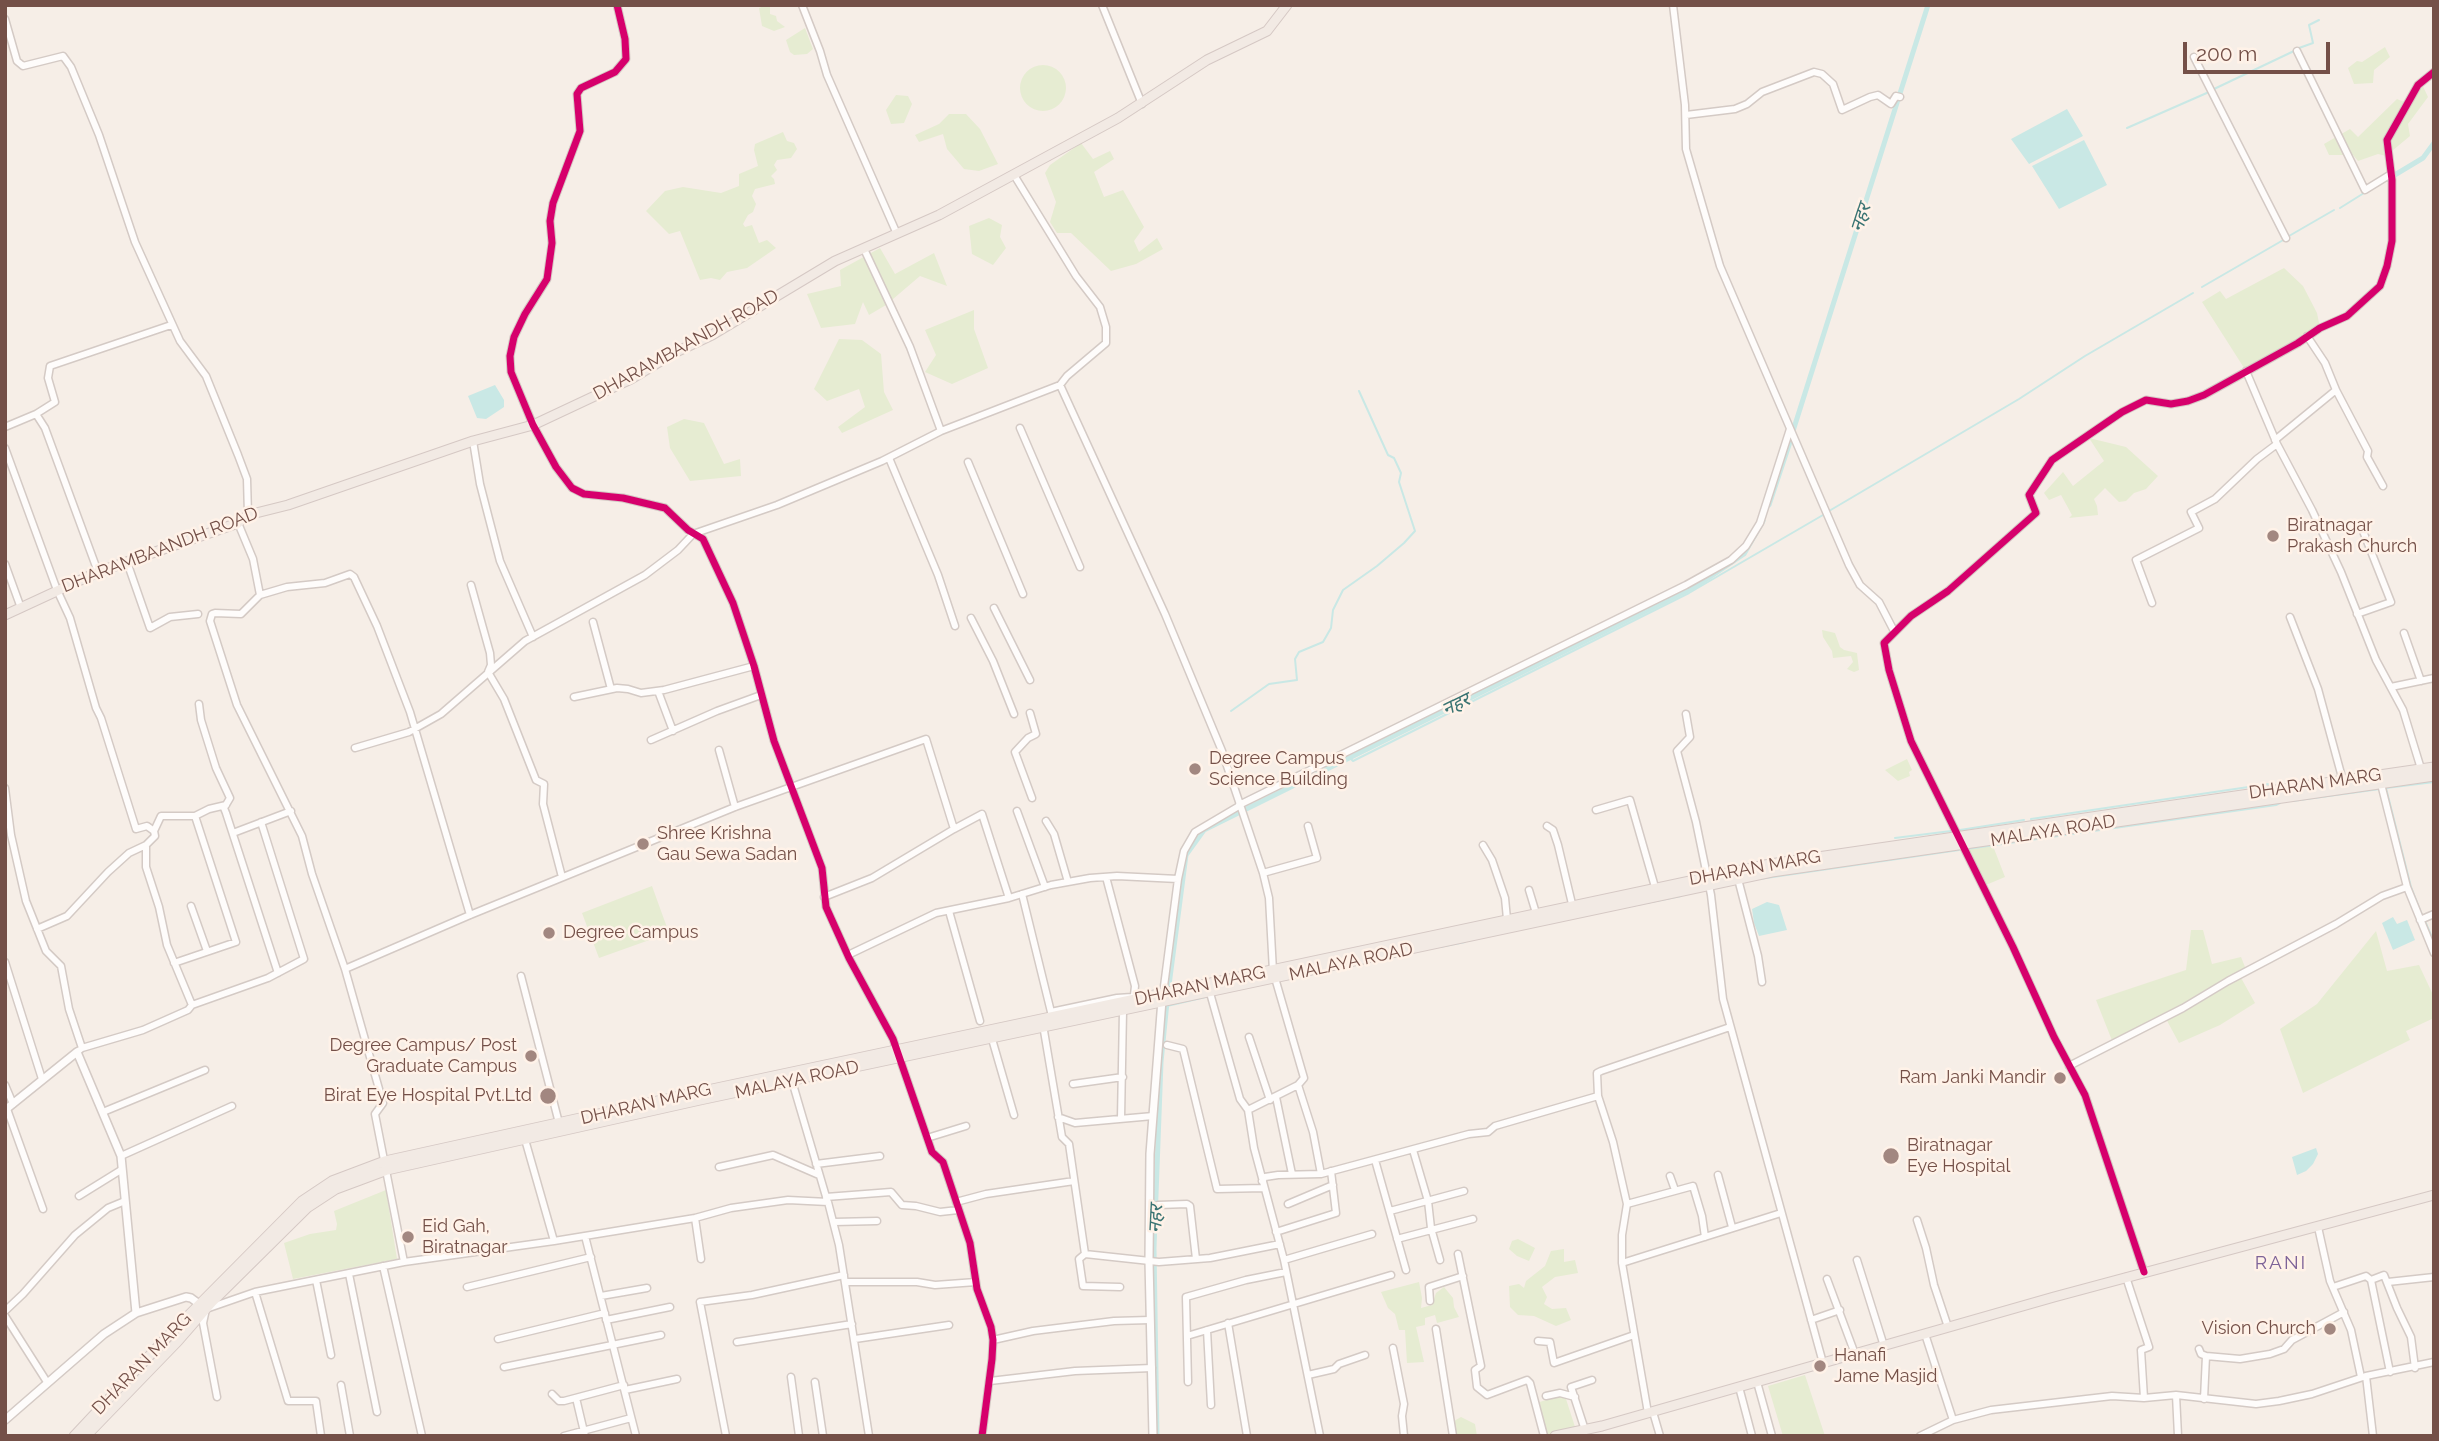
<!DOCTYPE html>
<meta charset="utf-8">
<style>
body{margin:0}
#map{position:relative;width:2439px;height:1441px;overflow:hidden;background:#f6eee7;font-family:Raleway,sans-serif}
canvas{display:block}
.frame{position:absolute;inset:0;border:7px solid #745048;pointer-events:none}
.scale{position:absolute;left:2183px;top:42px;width:147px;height:32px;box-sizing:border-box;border:4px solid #745048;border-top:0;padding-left:9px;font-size:21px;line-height:24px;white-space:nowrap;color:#745048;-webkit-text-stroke:5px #fff2e8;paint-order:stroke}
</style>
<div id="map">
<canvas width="2439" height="1441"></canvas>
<div class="frame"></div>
<div class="scale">200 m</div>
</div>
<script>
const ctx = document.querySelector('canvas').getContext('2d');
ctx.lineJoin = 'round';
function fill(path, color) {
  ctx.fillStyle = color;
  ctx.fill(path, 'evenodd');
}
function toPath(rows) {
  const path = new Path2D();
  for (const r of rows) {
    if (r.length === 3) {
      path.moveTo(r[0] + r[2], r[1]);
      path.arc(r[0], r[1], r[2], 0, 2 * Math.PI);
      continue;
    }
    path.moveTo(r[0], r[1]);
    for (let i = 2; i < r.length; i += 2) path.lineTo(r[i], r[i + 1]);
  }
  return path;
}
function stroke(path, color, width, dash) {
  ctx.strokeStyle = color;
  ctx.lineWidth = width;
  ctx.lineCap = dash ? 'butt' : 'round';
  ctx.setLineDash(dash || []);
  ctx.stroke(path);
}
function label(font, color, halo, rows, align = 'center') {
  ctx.font = font + ' Raleway,"Noto Sans Devanagari",sans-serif';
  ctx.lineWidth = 5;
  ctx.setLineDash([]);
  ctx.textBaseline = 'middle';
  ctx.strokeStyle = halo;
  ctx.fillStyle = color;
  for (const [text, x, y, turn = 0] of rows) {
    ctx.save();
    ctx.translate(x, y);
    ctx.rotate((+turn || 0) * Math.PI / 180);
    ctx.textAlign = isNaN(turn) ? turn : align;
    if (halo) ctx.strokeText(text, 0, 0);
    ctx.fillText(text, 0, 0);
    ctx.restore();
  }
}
const green = toPath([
 [766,5,770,5,770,14,776,16,777,21,785,27,774,31,762,26,759,8],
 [805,28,813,49,807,54,794,55,790,52,786,40],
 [2385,47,2390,57,2374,70,2373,83,2354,84,2348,68,2357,61,2362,62],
 [1043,88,23],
 [2421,82,2428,97,2408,124,2410,136,2386,156,2378,154,2358,161,2353,155,2329,155,2324,144,2350,129,2358,137,2397,99,2406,103],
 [896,95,908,96,912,104,904,123,891,124,886,110],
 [949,114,966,114,980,129,998,164,979,171,964,169,947,149,943,134,919,142,915,135,939,124],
 [783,132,787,141,794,143,797,149,791,158,777,160,774,165,777,170,771,176,774,179,775,184,755,189,752,196,756,204,753,212,748,215,743,224,745,227,752,225,759,243,767,240,776,248,747,268,727,272,720,280,711,278,700,280,680,231,669,234,646,211,665,191,683,187,721,193,739,186,739,174,758,166,754,150,755,144],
 [1081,143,1093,159,1110,151,1114,159,1094,172,1104,197,1123,190,1144,227,1134,241,1139,252,1157,238,1163,249,1136,264,1111,271,1071,233,1057,233,1050,222,1056,202,1045,173,1050,165],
 [989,218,1002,225,1000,237,1006,248,993,265,972,254,969,226],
 [880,248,895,274,934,253,947,286,920,276,886,305,869,315,863,302,855,324,821,328,807,294,841,286,840,270],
 [2284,268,2303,286,2317,313,2320,328,2246,371,2202,302,2220,291,2226,299],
 [974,310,974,329,988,368,952,384,925,372,936,355,925,330],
 [839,339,862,340,881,354,884,392,893,410,842,433,838,427,865,407,859,389,827,401,814,389],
 [684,419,704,423,724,464,740,459,741,476,690,481,670,448,667,427],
 [2089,438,2126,447,2158,476,2146,489,2134,493,2126,501,2119,502,2105,488,2094,499,2097,506,2098,515,2069,518,2072,515,2061,495,2049,500,2044,493,2063,472,2073,486,2104,461],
 [1822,630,1835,633,1840,647,1844,650,1857,653,1859,670,1854,672,1847,669,1853,662,1851,656,1833,658,1832,651,1823,637],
 [1907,759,1912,770,1909,772,1910,776,1898,781,1885,770],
 [1988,833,2005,877,1981,887,1961,845],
 [652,886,669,933,599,958,582,913],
 [2191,930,2203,930,2212,964,2241,957,2247,972,2240,976,2255,1003,2220,1025,2179,1043,2165,1017,2113,1043,2096,1000,2186,970],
 [2376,931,2387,971,2419,965,2434,997,2434,1018,2406,1031,2410,1040,2303,1093,2280,1029,2317,1004],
 [386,1190,397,1259,293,1279,284,1243,310,1234,336,1230,337,1224,334,1211],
 [1518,1239,1535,1248,1529,1261,1517,1256,1509,1249,1512,1241],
 [1564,1249,1564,1262,1575,1260,1578,1273,1555,1277,1542,1287,1547,1297,1544,1304,1552,1309,1566,1308,1571,1320,1556,1326,1534,1316,1518,1315,1510,1307,1509,1286,1519,1284,1524,1288,1526,1281,1545,1266,1551,1251],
 [1419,1282,1422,1298,1421,1308,1432,1305,1436,1293,1444,1287,1453,1298,1454,1307,1459,1317,1437,1323,1435,1315,1425,1318,1425,1325,1416,1327,1424,1362,1407,1363,1405,1330,1399,1330,1395,1314,1388,1308,1381,1292],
 [1805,1375,1825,1436,1783,1436,1768,1386],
 [1560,1395,1566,1399,1576,1430,1546,1435,1537,1403],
 [1461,1417,1475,1424,1477,1436,1457,1436,1454,1421]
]);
const water = toPath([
 [2067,109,2083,136,2029,164,2011,139],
 [2084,140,2107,185,2059,209,2032,166],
 [495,385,504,400,504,407,486,419,477,418,468,396],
 [1767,902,1779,905,1787,930,1759,936,1754,923,1752,909],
 [2393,917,2397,924,2407,920,2415,940,2393,950,2382,923],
 [2316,1148,2318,1154,2313,1164,2306,1171,2297,1175,2292,1157]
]);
const stream = toPath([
 [2299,48,2313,43,2309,25,2319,20],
 [2214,89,2294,51],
 [2127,128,2209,92],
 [2340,208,2364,193],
 [2289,236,2334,210],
 [2202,287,2285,239],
 [1829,511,2019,399,2085,356,2193,293],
 [1231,711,1269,684,1297,680,1295,659,1299,652,1323,642,1331,628,1333,610,1343,590,1377,566,1404,543,1415,531,1399,482,1401,473,1394,458,1388,455,1359,391],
 [1349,757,1353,761,1689,593,1823,515],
 [2292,801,2380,789],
 [2031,819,2269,784],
 [1960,830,2024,820],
 [1895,838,1951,831],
 [1967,849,2276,805,2280,803],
 [1759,879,1959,850],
 [1607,911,1681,896],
 [2422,915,2411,887,2386,788,2434,782],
 [2425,921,2434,942],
 [1440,947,1465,942],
 [1167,1006,1210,996]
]);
const canal = toPath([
 [2393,176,2423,158,2434,143],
 [1793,431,1928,5],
 [1769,505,1791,439],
 [1168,993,1186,855,1204,830,1698,585,1744,554,1763,521],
 [1157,1436,1154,1248,1161,1062,1167,1002]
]);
const minor = toPath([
 [617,5,625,39,626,59,615,72,581,88,577,94,580,131,553,203,550,221,552,243,547,279,525,314,514,337,510,356,511,372,533,425,556,467,572,488,584,494,623,498,665,508,688,530,703,539,733,603,754,666,774,741,822,868,826,907,849,958,893,1039,932,1152,943,1162,970,1243,977,1289,991,1327,993,1340,992,1359,982,1436],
 [802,5,820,51,827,75,897,234],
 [1102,5,1142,104],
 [1673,5,1685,105,1686,149,1720,266,1849,565,1860,585,1879,602,1894,631],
 [5,19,17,61,23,66,63,56,71,67,99,135,135,242,180,341,206,376,238,455,247,479,248,515],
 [2297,51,2365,190,2391,174],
 [2194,57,2286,238],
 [1686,115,1735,109,1747,104,1762,92,1814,72,1822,74,1833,84,1842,110,1870,97,1878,95,1891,104,1896,96,1900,97],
 [864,249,910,347,941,431],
 [2307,336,2325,363,2336,390,2368,451,2367,457,2383,486],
 [2246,371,2277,444,2312,510,2341,572,2376,660,2403,710,2422,772],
 [1060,385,1165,614,1222,751,1263,873,1269,898,1273,971,1304,1078,1298,1085,1248,1110,1254,1148,1284,1260,1320,1436],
 [36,414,45,428,98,572],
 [5,427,36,414,55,402,48,378,50,366,171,325],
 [1020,428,1080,567],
 [2275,440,2336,390],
 [473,441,480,484,500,561,533,637],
 [5,448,57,590,70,618,96,708,101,718,136,829,147,826,154,831,155,836,146,845,129,853,108,872,67,916,37,929],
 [889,458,938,575,955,626],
 [968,462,1023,594],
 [238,523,253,559,260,595,241,614,215,613,212,614,210,621,237,705,302,836,312,874,345,969,383,1103,375,1114,404,1262,554,1241,695,1218,731,1208,788,1200,828,1202,839,1245,869,1436],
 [127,562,150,628,170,617,198,614],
 [5,564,21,608],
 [471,585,490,653,491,665,488,672,504,699,536,780,544,784,543,804,562,877],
 [260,595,287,587,325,583,350,574,354,577,377,626,410,712,470,915],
 [2152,603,2136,560,2199,528,2191,512,2215,499,2257,459,2277,444],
 [994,608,1030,680],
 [2357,614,2391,602,2361,526],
 [2290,617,2318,689,2343,781],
 [971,618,993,661,1014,714],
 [593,622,611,689],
 [2404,633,2421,681],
 [2391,687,2434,678],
 [658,691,673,731],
 [574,697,617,688,628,689,641,693,664,690,754,666],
 [199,704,201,720,216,768,230,798,224,808,226,813,278,973],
 [1030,713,1036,734,1028,738,1015,752,1032,798],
 [1686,714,1690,737,1677,751,1696,822,1711,895,1723,999,1823,1363],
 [651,740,717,711,761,695],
 [355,748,409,732,441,714,525,641,645,575,678,550,693,534,777,505,882,461,941,431,1060,385,1067,376,1106,343,1106,327,1100,307,1076,276,1014,175],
 [719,750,735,807],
 [2380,780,2407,887,2434,953],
 [5,788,11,835,26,901,46,951,61,966,69,1009,82,1048],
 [1239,805,1686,585,1731,560,1746,546,1760,523,1790,429],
 [1596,810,1630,800,1655,887],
 [1017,811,1045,887],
 [1046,821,1054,834,1068,882],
 [1547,826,1553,830,1558,845,1573,908],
 [954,829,982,814,1009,898],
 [154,831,161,816,195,816],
 [233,833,291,811],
 [146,845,146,867,159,907,167,945,192,1005],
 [1483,845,1492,860,1505,898,1507,919],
 [1263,873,1317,858,1308,826],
 [1738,879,1758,956,1762,982],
 [1529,890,1536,913],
 [1022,894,1051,1012,1117,998,1132,997,1134,995,1135,986,1106,877],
 [191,906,207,951],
 [949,911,980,1021],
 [2420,920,2434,914],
 [848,955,936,913,1009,898,1051,885,1090,878,1117,876,1178,879],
 [5,962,42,1079],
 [174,963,236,942,195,816,209,809,226,805],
 [345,969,470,915,735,807,926,739,954,829,872,878,824,897],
 [521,976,559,1123],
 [1210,993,1240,1099,1248,1110],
 [1163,994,1178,879,1184,851,1195,832,1239,806],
 [1043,1025,1062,1137,1069,1144,1085,1254,1159,1262,1210,1258,1280,1244],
 [1249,1037,1270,1100],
 [992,1039,1014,1115],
 [1167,1045,1183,1049,1217,1189,1264,1188],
 [77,1052,82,1048,143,1030,188,1010,192,1005,268,978,304,959,261,822],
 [2069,1066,2183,1008,2228,981,2336,924,2382,896,2407,887],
 [792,1081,827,1200],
 [1073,1084,1123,1077],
 [5,1085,13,1104],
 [1298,1085,1313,1132,1321,1174],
 [1598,1096,1613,1142,1627,1204,1622,1235,1622,1263,1648,1413],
 [1276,1097,1292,1174],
 [7,1109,43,1209],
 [103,1112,205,1070],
 [1058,1117,1075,1123,1153,1116],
 [1121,1118,1123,1011],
 [524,1136,554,1241],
 [927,1138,966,1126],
 [1413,1150,1428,1201,1431,1228,1440,1260],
 [121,1156,232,1106],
 [1375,1160,1406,1270],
 [816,1164,880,1156],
 [719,1167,773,1155,819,1175],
 [1718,1175,1732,1227],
 [1670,1176,1675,1190],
 [1262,1181,1265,1177,1278,1175,1321,1174,1469,1134,1488,1132,1495,1126,1598,1096,1597,1073,1601,1071,1730,1027],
 [79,1196,121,1170],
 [826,1197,891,1192,902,1205,916,1206,940,1212,958,1210],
 [956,1202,986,1194,1074,1181],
 [1288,1204,1333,1185],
 [1627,1204,1693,1186,1702,1216,1705,1237],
 [1158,1205,1187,1204,1190,1206,1196,1259],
 [1390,1211,1464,1191],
 [695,1218,701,1259],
 [1917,1220,1926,1248,1934,1285,1948,1327],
 [834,1222,877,1221],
 [2318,1227,2330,1281,2351,1330,2361,1377],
 [1276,1232,1336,1213,1331,1171],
 [585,1236,636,1436],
 [1397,1239,1473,1219],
 [1085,1254,1079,1259,1083,1286,1120,1287],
 [1458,1254,1481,1366,1475,1370,1477,1387,1487,1395,1527,1380,1530,1383,1544,1436],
 [1284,1260,1372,1234],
 [1857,1260,1884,1346],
 [1622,1263,1781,1213],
 [383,1266,422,1436],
 [2144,1272,2085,1095,2054,1037,2013,947,1911,741,1889,670,1884,643,1911,616,1948,591,2036,513,2029,495,2052,460,2122,412,2146,400,2171,404,2188,401,2204,395,2298,343,2320,328,2347,316,2380,286,2387,266,2392,241,2392,180,2387,140,2418,85,2434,72],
 [349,1274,377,1412],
 [2126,1277,2149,1347,2141,1350,2144,1398],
 [1827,1279,1855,1354],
 [316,1280,331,1355],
 [2371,1280,2384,1275,2397,1308,2411,1337,2415,1368],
 [845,1282,917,1282,935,1285,976,1282],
 [2388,1282,2434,1277],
 [467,1287,591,1257],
 [2333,1287,2366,1276,2371,1280,2390,1372],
 [255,1292,288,1401,316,1401,321,1436],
 [601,1296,647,1288],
 [1430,1301,1429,1287,1463,1276],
 [5,1311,23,1294,75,1235,108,1208,125,1201],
 [5,1316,47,1382],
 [606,1320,670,1307],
 [1811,1320,1840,1310],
 [1228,1323,1247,1436],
 [1436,1329,1453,1436],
 [1207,1330,1211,1405],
 [1925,1334,1953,1420],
 [1187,1336,1391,1275],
 [498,1339,605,1313],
 [855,1339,949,1325],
 [993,1340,1033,1331,1114,1321,1150,1320],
 [1538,1341,1550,1342,1554,1363,1634,1335],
 [737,1342,852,1324],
 [1393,1348,1404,1404,1402,1416,1404,1436],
 [2199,1349,2201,1354,2206,1356,2240,1359,2270,1354,2284,1349,2292,1340,2344,1312],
 [504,1367,661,1335],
 [1308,1375,1334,1369,1339,1364,1365,1355],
 [2366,1376,2373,1436],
 [791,1377,799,1436],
 [990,1381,1075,1371,1152,1368],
 [815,1382,823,1436],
 [1188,1382,1186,1297,1246,1280,1286,1272],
 [1757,1382,1772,1436],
 [341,1385,350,1436],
 [1739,1387,1752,1436],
 [625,1390,677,1379],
 [552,1394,559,1401,564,1401,624,1385],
 [2176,1395,2178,1436],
 [1546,1396,1560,1393,1575,1397],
 [217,1397,203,1323,206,1309,255,1292,404,1262],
 [576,1398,585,1436],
 [2204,1399,2206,1356],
 [1653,1412,1660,1436],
 [1585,1430,1571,1387,1592,1380],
 [564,1436,631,1418],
 [726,1436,700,1302,752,1295,844,1275],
 [1920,1436,1953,1420,1991,1410,2112,1396,2144,1398,2176,1395,2256,1404,2279,1401,2312,1394,2366,1376,2434,1362]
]);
const tertiary = toPath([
 [5,1110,77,1052,121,1156,136,1313],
 [5,1420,104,1334,136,1313,186,1297,191,1298,202,1306],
 [1153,1436,1149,1261,1150,1154,1162,1000]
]);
const primary = toPath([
 [5,615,98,572,238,523,248,515,288,505,473,441,533,425,631,379,674,353,712,335,835,261,939,215,1118,118,1207,60,1267,31,1287,5],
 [74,1436,166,1338,302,1201,332,1181,385,1161,698,1092,1770,864,2434,767],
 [86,1436,178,1341,212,1302,307,1208,336,1189,387,1170,700,1100,1772,872,2434,776],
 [1555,1436,1602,1426,2054,1297,2434,1195]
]);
const cycleway = toPath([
 [617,5,625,39,626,59,615,72,581,88,577,94,580,131,553,203,550,221,552,243,547,279,525,314,514,337,510,356,511,372,533,425,556,467,572,488,584,494,623,498,665,508,688,530,703,539,733,603,754,666,774,741,822,868,826,907,849,958,893,1039,932,1152,943,1162,970,1243,977,1289,991,1327,993,1340,992,1359,982,1436],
 [2144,1272,2085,1095,2054,1037,2013,947,1911,741,1889,670,1884,643,1911,616,1948,591,2036,513,2029,495,2052,460,2122,412,2146,400,2171,404,2188,401,2204,395,2298,343,2320,328,2347,316,2380,286,2387,266,2392,241,2392,180,2387,140,2418,85,2434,72]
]);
const markers = [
 [2273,536,7,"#a28780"],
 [1195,769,7,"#a28780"],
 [643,844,7,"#a28780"],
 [549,933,7,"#a28780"],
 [531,1056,7,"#a28780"],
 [2060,1078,7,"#a28780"],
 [548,1096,9,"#a28780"],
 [1891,1156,9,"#a28780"],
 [408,1237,7,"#a28780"],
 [2330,1329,7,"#a28780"],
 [1820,1366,7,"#a28780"]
];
const streetNames = [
 ["DHARAMBAANDH ROAD",686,345,-29],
 ["DHARAMBAANDH ROAD",160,550,-21],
 ["DHARAN MARG",2315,784,-8],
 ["MALAYA ROAD",2053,831,-9],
 ["DHARAN MARG",1755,868,-10],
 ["MALAYA ROAD",1351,962,-12],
 ["DHARAN MARG",1200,986,-12],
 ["MALAYA ROAD",797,1080,-12],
 ["DHARAN MARG",646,1104,-13],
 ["DHARAN MARG",142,1364,-46]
];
const poiNames = [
 ["Biratnagar",2287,526],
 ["Prakash Church",2287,547],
 ["Degree Campus",1209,759],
 ["Science Building",1209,780],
 ["Shree Krishna",657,834],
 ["Gau Sewa Sadan",657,855],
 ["Degree Campus",563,933],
 ["Degree Campus/ Post",517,1046,"right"],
 ["Graduate Campus",517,1067,"right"],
 ["Ram Janki Mandir",2046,1078,"right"],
 ["Birat Eye Hospital Pvt.Ltd",532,1096,"right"],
 ["Biratnagar",1907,1146],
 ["Eye Hospital",1907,1167],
 ["Eid Gah,",422,1227],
 ["Biratnagar",422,1248],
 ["Vision Church",2316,1329,"right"],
 ["Hanafi",1834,1356],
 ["Jame Masjid",1834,1377]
];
const waterNames = [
 ["नहर",1861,218,-72],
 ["नहर",1456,705,-26],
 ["नहर",1156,1219,-87]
];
const neighbourhoodNames = [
 ["RANI",2281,1263]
];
fill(green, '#e6ecd2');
fill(water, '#c9e8e5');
stroke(stream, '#c9e8e5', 2);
stroke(canal, '#c9e8e5', 5);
stroke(minor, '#d4cac5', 9);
stroke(tertiary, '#d4cac5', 10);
stroke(primary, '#d5c8c4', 11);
stroke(minor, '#fefcfb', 6);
stroke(tertiary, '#fefcfb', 7);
stroke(primary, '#f2eae4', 9);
stroke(cycleway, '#d6006c', 7);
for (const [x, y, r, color] of markers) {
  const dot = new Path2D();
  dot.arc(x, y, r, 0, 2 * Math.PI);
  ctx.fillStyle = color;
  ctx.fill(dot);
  stroke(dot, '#fff2e8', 2.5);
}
label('18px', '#745048', '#fff2e8', streetNames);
label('18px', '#745048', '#fff2e8', poiNames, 'left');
label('italic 19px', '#397372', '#fff2e8', waterNames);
ctx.letterSpacing = '2px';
label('19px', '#7d6398', '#fff2e8', neighbourhoodNames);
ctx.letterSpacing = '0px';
</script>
